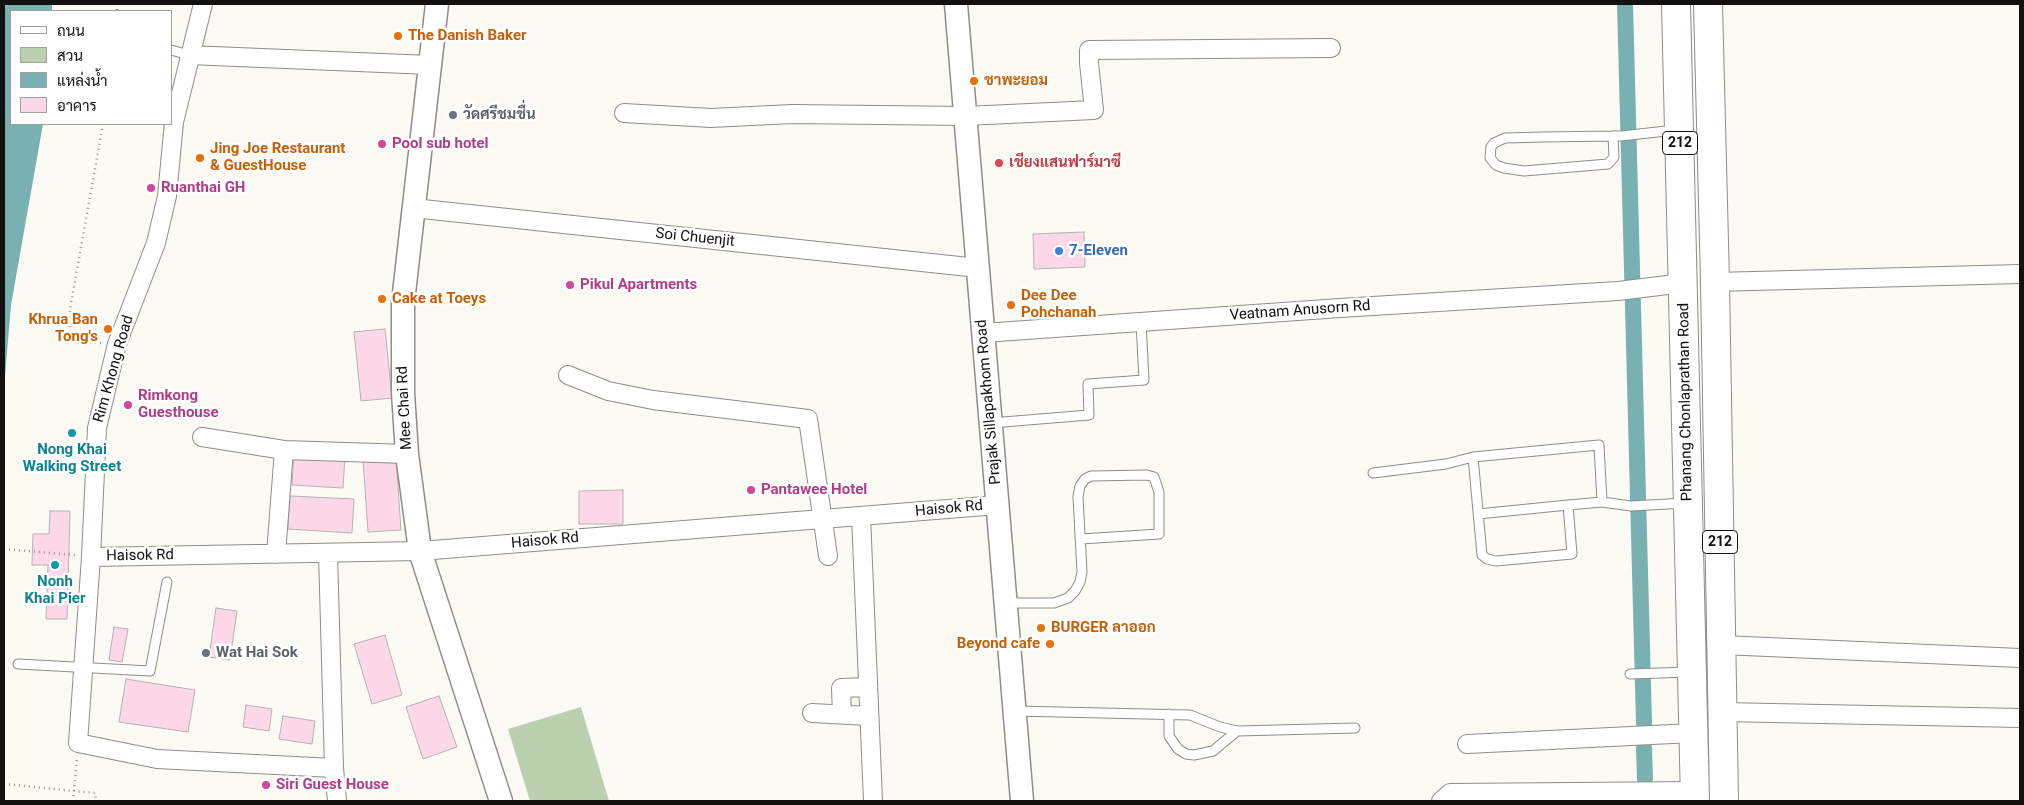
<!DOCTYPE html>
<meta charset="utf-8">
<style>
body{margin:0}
#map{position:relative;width:2024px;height:805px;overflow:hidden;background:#fbfaf5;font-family:Roboto,Sarabun,sans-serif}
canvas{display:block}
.frame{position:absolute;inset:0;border:5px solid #121110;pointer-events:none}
.legend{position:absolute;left:10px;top:10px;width:162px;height:115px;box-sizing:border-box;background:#fff;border:1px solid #a0a09f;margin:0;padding:6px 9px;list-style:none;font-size:15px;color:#121110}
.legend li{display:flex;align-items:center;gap:10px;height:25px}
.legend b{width:25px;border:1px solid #a0a09f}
</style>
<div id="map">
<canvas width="2024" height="805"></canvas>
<div class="frame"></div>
<ul class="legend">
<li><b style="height:6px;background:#fff"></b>ถนน</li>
<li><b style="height:14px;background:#bad0ae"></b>สวน</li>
<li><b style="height:14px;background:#79b1b3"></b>แหล่งน้ำ</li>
<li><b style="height:14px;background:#fed8e8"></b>อาคาร</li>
</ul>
</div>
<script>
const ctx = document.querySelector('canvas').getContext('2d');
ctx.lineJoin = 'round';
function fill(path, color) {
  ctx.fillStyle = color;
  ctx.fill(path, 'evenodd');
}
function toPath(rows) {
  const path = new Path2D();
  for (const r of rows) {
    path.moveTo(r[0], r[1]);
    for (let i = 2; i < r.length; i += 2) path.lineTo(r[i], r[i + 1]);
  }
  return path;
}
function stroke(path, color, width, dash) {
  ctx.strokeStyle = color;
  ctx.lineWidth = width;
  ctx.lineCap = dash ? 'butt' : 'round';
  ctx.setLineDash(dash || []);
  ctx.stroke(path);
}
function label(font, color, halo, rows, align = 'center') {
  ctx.font = font + ' Roboto,Sarabun,sans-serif';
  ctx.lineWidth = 5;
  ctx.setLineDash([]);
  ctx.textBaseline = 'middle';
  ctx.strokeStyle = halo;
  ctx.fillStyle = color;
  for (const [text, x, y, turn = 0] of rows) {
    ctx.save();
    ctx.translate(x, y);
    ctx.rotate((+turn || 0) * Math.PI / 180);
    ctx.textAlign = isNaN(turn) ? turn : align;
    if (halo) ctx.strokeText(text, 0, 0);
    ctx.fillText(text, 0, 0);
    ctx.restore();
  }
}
const green = toPath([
 [581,707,609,801,530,801,508,729]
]);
const water = toPath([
 [4,4,52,4,52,11,11,11,11,124,43,124,11,305,4,388]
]);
const canal = toPath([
 [1625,4,1644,723],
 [1644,748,1645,779]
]);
const building = toPath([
 [1084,232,1085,267,1034,269,1033,234,1084,232],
 [385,329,392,398,361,401,354,332,385,329],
 [294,453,345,456,343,488,292,485,294,453],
 [396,457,401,530,368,532,363,459,396,457],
 [623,490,623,524,579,524,579,491,623,490],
 [290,496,354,499,352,533,288,529,290,496],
 [50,511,70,511,67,619,46,619,48,565,32,565,33,534,49,534,50,511],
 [216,608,237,611,230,660,209,657,216,608],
 [114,627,128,629,122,662,109,660,114,627],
 [385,635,402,695,372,704,354,644,385,635],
 [126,679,195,690,188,732,119,722,126,679],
 [439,696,457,747,423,759,406,707,439,696],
 [246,705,272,709,269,731,243,727,246,705],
 [283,716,315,721,312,744,279,739,283,716]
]);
const path = toPath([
 [117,4,117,11],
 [101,343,69,340,70,309,103,124],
 [4,549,75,555],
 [4,784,95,793,96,801],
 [73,801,77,759]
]);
const service = toPath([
 [171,50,189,55],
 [1613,136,1614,157,1608,164,1524,171,1504,168,1496,165,1490,158,1491,147,1494,143,1505,138,1543,137,1613,136,1621,136,1675,130],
 [991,423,1089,415,1088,384,1144,380,1141,322],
 [1473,457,1482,555,1487,559,1496,561,1572,554,1568,505,1602,502],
 [1373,473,1446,464,1473,457,1599,445,1602,502,1631,506,1686,503],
 [1478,514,1568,505],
 [1006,603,1054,603,1068,598,1075,591,1080,582,1082,572,1078,497,1080,486,1085,479,1091,476,1147,475,1154,477,1159,492,1159,534,1081,539],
 [18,664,150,671,167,582],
 [1630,674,1689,672],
 [1015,711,1190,715,1220,727,1237,731,1355,728],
 [1169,714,1169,736,1178,749,1186,754,1194,755,1213,751,1237,731]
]);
const minor = toPath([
 [203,4,174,122,167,196,156,243,117,344,97,428,91,557,78,743,157,759,334,768],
 [189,55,430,65],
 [624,113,711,118,792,114,965,116,1094,110,1089,63,1089,50,1331,48],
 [413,208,978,268],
 [1715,282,2020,274],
 [983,333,1340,308,1618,291,1684,283],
 [568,375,608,391,653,400,808,419,828,556],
 [202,437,284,450],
 [861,516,873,801],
 [328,553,334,768,337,801],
 [276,554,284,450,407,454],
 [91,557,420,551,998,505],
 [1722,645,2020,658],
 [1723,712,2020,718],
 [812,713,869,716],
 [842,714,841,688,868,687],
 [1467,744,1693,733],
 [1441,801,1450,793,1694,791]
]);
const tertiary = toPath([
 [437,4,403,302,403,393,407,454,420,551,501,801],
 [956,4,1022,801]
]);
const primary = toPath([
 [1676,4,1695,801],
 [1708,4,1715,282,1724,801]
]);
const markers = [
 [398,36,5,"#e8710a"],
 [974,81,5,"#e8710a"],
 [453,115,5,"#6b7280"],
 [382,144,5,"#d1479c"],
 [200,158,5,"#e8710a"],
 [999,163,5,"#e0444e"],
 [151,188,5,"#d1479c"],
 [1059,251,5,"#3f7fe0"],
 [570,285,5,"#d1479c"],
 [382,299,5,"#e8710a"],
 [1011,305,5,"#e8710a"],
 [108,329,5,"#e8710a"],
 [128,405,5,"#d1479c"],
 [72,433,5,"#0f9aa8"],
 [751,490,5,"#d1479c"],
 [55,565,5,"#0f9aa8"],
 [1041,628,5,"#e8710a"],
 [1050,644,5,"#e8710a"],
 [206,653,5,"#6b7280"],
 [266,785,5,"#d1479c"]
];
const shields = [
 [1680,143,35],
 [1720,542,35]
];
const shieldNames = [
 ["212",1680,143],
 ["212",1720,542]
];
const foodNames = [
 ["The Danish Baker",408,36],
 ["ชาพะยอม",984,81],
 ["Jing Joe Restaurant",210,149],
 ["& GuestHouse",210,166],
 ["Dee Dee",1021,296],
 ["Pohchanah",1021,313],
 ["Cake at Toeys",392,299],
 ["Khrua Ban",98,320,"right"],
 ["Tong's",98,337,"right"],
 ["BURGER ลาออก",1051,628],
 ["Beyond cafe",1040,644,"right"]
];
const worshipNames = [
 ["วัดศรีชมชื่น",463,115],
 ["Wat Hai Sok",216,653]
];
const hotelNames = [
 ["Pool sub hotel",392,144],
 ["Ruanthai GH",161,188],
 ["Pikul Apartments",580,285],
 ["Rimkong",138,396],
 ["Guesthouse",138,413],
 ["Pantawee Hotel",761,490],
 ["Siri Guest House",276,785]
];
const healthNames = [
 ["เชียงแสนฟาร์มาซี",1009,163]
];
const streetNames = [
 ["Soi Chuenjit",695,238,6],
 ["Veatnam Anusorn Rd",1300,311,-4],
 ["Rim Khong Road",114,369,-74],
 ["Prajak Sillapakhom Road",989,402,-95],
 ["Phanang Chonlaprathan Road",1686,402,-91],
 ["Mee Chai Rd",405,408,-93],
 ["Haisok Rd",949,509,-5],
 ["Haisok Rd",545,541,-5],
 ["Haisok Rd",140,556,-1]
];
const shopNames = [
 ["7-Eleven",1069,251]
];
const cultureNames = [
 ["Nong Khai",72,450],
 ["Walking Street",72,467],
 ["Nonh",55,582],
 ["Khai Pier",55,599]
];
fill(green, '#bad0ae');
fill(water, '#79b1b3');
stroke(canal, '#79b1b3', 16);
fill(building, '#fed8e8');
stroke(building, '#b7b1b3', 1);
stroke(service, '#8e8d88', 11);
stroke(minor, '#8e8d88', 20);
stroke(tertiary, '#8e8d88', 25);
stroke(primary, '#8e8d88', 30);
stroke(path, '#959491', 2.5, [1, 4]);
stroke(service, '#fff', 9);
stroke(minor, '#fff', 18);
stroke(tertiary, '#fff', 22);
stroke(primary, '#fff', 28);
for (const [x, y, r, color] of markers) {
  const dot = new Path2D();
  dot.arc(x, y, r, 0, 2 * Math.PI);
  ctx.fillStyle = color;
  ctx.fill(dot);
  stroke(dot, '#fff', 2);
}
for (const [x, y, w] of shields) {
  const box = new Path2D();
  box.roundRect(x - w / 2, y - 11.5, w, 23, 4);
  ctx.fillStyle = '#fff';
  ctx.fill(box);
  stroke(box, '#121110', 1);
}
label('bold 14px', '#121110', null, shieldNames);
label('bold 15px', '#c56008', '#fff', foodNames, 'left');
label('bold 15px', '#5b616d', '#fff', worshipNames, 'left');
label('bold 15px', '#b23c85', '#fff', hotelNames, 'left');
label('bold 15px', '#be3a42', '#fff', healthNames, 'left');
label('15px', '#121110', '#fff', streetNames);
label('bold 15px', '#366cbe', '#fff', shopNames, 'left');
label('bold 15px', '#0d838f', '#fff', cultureNames);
</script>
